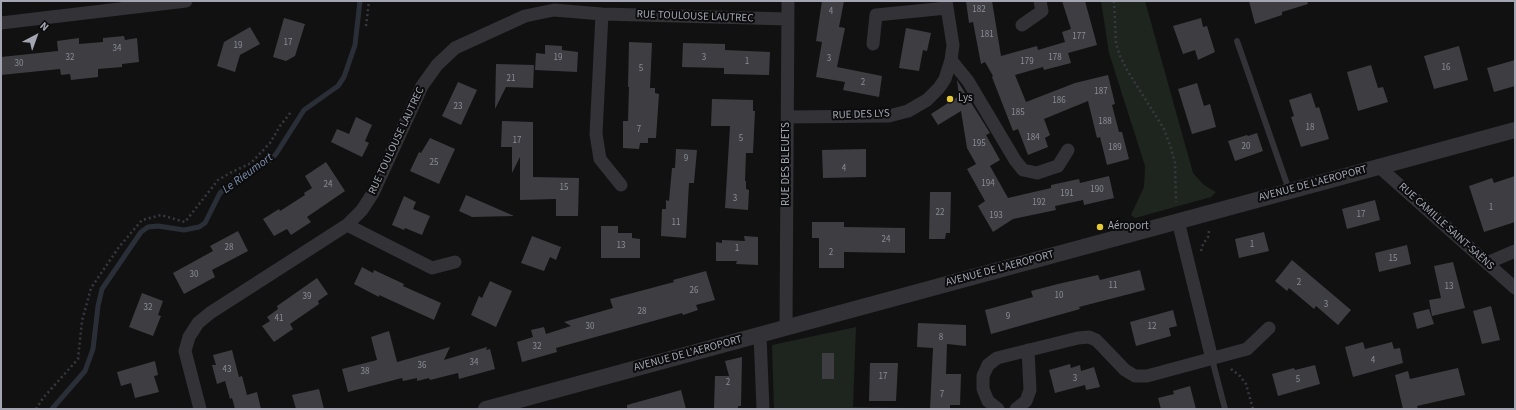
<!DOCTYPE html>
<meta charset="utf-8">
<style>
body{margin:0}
#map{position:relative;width:1516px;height:410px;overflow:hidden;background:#111112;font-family:"Source Sans 3",sans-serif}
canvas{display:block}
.frame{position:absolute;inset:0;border:2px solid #a3a5b2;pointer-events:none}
.north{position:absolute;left:16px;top:16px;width:40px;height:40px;-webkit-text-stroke:3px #0c0c0d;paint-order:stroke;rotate:41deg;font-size:11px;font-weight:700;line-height:16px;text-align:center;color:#a3a5b2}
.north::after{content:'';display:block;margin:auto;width:14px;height:18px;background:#a3a5b2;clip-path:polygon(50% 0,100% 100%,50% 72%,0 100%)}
</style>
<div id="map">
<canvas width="1516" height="410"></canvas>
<div class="frame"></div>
<div class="north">N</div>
</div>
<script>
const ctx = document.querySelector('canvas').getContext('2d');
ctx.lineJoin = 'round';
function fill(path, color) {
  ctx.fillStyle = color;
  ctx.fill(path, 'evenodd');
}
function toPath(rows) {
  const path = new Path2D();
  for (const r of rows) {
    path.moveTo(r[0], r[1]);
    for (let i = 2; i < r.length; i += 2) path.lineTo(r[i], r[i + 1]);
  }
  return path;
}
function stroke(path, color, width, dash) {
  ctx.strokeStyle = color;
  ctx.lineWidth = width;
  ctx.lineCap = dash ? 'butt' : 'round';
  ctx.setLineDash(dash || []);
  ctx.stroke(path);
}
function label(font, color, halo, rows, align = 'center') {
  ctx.font = font + ' "Source Sans 3",sans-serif';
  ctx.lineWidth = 4;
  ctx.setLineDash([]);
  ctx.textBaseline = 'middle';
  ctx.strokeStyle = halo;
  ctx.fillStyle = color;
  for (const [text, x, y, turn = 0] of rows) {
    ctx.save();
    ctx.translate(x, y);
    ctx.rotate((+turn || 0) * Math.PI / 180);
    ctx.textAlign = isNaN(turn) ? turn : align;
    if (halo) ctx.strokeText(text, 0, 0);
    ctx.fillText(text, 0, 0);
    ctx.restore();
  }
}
const green = toPath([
 [1101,1,1145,1,1193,173,1204,185,1216,192,1211,197,1135,218,1131,215,1144,187,1145,166,1109,53],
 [856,327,853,407,909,408,909,409,774,409,772,345]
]);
const stream = toPath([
 [52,409,85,371,93,349,98,306,102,289,141,232,148,227,158,226,184,230,199,227,205,223,220,193,235,182,268,162,276,154,304,110,338,86,344,77,355,45,360,1]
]);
const building = toPath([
 [822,1,844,1,839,27,845,28,837,67,882,76,879,97,843,90,845,82,816,77,822,42,816,41],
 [966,1,992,1,1001,56,1037,46,1038,50,1065,42,1062,32,1071,29,1062,1,1085,1,1097,45,1068,53,1071,63,1044,70,1043,67,1015,75,1026,102,1075,83,1108,75,1115,104,1112,105,1119,132,1122,132,1129,159,1107,165,1100,137,1097,138,1088,101,1044,119,1050,135,1045,138,1048,147,1028,155,1018,129,1013,131,992,77,993,76,985,62,981,64,973,22,969,23],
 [1249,1,1307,1,1308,4,1282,12,1282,15,1255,24],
 [284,18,305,24,295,56,286,61,273,57],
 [1201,18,1203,27,1207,26,1215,52,1198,60,1195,50,1183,54,1173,26],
 [250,27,260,44,240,55,235,72,217,66,224,42],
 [906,28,931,33,927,51,923,50,919,71,899,68],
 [124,36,125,40,137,38,139,62,122,64,122,67,98,69,98,77,71,80,70,74,61,75,60,69,1,75,1,57,58,51,57,41,79,38,79,44,103,42,103,38],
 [629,42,652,43,650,88,655,88,655,93,659,94,656,138,648,138,648,143,640,143,639,149,623,148,623,121,628,121,629,87,628,87],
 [683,43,725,44,725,50,770,52,769,75,724,74,724,68,682,67],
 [545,45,562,46,562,50,578,52,577,72,535,70,536,53,545,54],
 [1459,46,1468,80,1434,89,1424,56],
 [1515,60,1515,86,1494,92,1487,68],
 [496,64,534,65,533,88,506,87,495,109],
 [1371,65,1378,88,1383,87,1388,102,1358,111,1347,72],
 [957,80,990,133,986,135,1000,160,990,166,1008,198,1051,188,1051,185,1079,179,1080,183,1109,176,1114,198,1084,205,1083,200,1055,206,1056,210,1013,219,993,232,978,206,985,201,967,169,976,164,967,148,961,111,938,125,931,114,959,96],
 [458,82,477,90,461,125,442,116],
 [1197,83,1204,106,1210,104,1216,127,1192,134,1178,89],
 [1311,93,1316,108,1319,107,1329,139,1301,147,1291,117,1294,116,1289,100],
 [712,99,753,100,753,111,755,111,753,153,746,153,745,181,746,181,746,189,749,190,748,210,725,208,730,126,711,126],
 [356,117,372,125,365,141,369,143,362,157,331,142,337,129,349,134],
 [502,121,533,122,533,177,579,178,578,216,556,216,556,199,520,200,520,157,512,173,512,147,501,147],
 [1257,133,1263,151,1235,161,1228,141,1247,135,1248,136],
 [430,138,455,149,439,184,410,171,419,152,421,153],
 [676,149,697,150,694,183,689,183,686,238,661,236,662,209,666,209,666,200,669,201,672,168,675,168],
 [866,149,866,177,823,178,822,150],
 [326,162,345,191,307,217,311,222,291,235,287,229,274,236,263,219,279,209,280,211,305,195,304,193,312,188,305,176],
 [1515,176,1515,222,1484,232,1469,186,1492,178,1494,183],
 [930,192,951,192,950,233,946,233,945,239,929,239],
 [466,195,514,216,472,217,459,211],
 [404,196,416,202,413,209,430,216,422,235,405,228,404,230,392,225],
 [1375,200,1380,220,1347,229,1342,209],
 [812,222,844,222,844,227,905,228,905,253,844,252,844,268,819,268,819,238,812,238],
 [601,226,618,226,618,233,632,233,632,238,640,239,640,258,601,258],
 [238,231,248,251,212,270,215,277,184,294,173,273,213,251,210,246],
 [1264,232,1269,251,1239,258,1235,239],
 [532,236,561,247,556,260,550,257,544,271,521,263],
 [744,236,758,237,758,265,736,264,737,261,716,261,716,242,722,243,722,240,745,241],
 [1407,245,1411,264,1379,272,1375,253],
 [1292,260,1351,310,1338,325,1316,306,1314,309,1289,288,1287,291,1275,281],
 [1453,262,1465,308,1432,316,1429,300,1441,298,1434,266],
 [362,267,373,273,374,270,404,284,403,286,441,303,434,320,379,295,379,297,354,284],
 [1140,270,1145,290,1079,307,1080,309,991,334,985,310,1033,297,1031,291,1058,284,1098,275,1100,280],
 [706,271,715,300,696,305,698,310,683,315,682,313,556,348,557,352,522,362,517,342,533,337,531,330,544,327,546,334,571,326,564,322,613,308,610,299,674,282,673,280],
 [317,278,328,294,318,301,319,304,290,324,293,329,274,342,262,326,270,321,267,317,278,309,277,306],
 [490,281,512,291,496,327,471,315,479,296,482,298],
 [142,293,163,301,158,315,161,316,153,336,129,327],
 [1491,306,1500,340,1482,344,1473,311],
 [1429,309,1434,324,1417,329,1413,313],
 [1173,310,1177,326,1169,328,1171,336,1136,346,1130,322],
 [918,323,966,325,966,346,947,344,946,374,961,374,960,405,950,405,950,409,930,409,933,348,917,347],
 [389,331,397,362,450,347,444,360,487,347,486,350,490,349,495,369,459,379,458,373,430,380,429,378,417,381,417,378,403,381,402,378,348,392,342,369,377,360,371,337],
 [1363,342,1365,349,1392,342,1394,349,1400,348,1403,363,1353,377,1345,347],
 [232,350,239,377,242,376,247,395,257,392,261,409,235,409,232,398,230,399,225,381,217,384,212,365,216,365,213,355],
 [822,353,834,353,834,379,822,379],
 [742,357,741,406,738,406,738,408,714,408,715,376,729,376,725,361],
 [155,361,158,375,154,376,159,392,135,398,131,383,121,386,117,372],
 [870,363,898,363,896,401,869,401],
 [1070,364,1071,368,1080,365,1081,371,1094,367,1100,387,1086,390,1085,385,1055,393,1049,370],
 [1315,365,1320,384,1278,396,1272,374,1294,368,1295,370],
 [1458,368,1465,395,1417,406,1418,409,1403,409,1395,375,1408,371,1410,379],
 [1190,386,1196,409,1161,409,1158,398,1174,394,1173,391],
 [319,389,324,409,296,409,292,395],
 [681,390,686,409,627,409,627,405]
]);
const path = toPath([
 [1114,1,1116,43,1120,56,1127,70,1164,129,1171,148,1175,163,1176,202],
 [366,26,369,1],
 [1201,251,1203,244,1208,237,1209,231],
 [1231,369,1240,376,1246,384,1253,409],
 [36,409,43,398,78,359,82,321,91,288,119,247,142,220,161,215,185,222,218,180,230,173,251,163,270,143,280,126,291,112]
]);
const service = toPath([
 [1237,41,1289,190],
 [1212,359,1225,409]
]);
const minor = toPath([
 [602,14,596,134,600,159,621,185],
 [1,23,186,1],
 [1022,25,1042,11,1040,1],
 [873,44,876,15,947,8],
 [951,60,968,81,1015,160,1023,170,1037,173,1058,166,1068,150],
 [788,117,889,116,908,111,927,100,939,88,945,79,951,60,953,45,946,1],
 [1378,166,1515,288],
 [1178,221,1212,359],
 [347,225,432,268,455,262],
 [1487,263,1515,251],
 [786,328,788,1],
 [760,335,763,409],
 [200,409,185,351,189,337,198,323,210,313,347,225,362,210,373,193,422,86,437,65,455,48,525,16,554,10,602,14,788,19],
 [998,409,988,401,983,389,983,376,988,365,997,358,1078,338,1089,337,1096,340,1101,345,1125,370,1135,376,1147,376,1247,349,1269,328],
 [1016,409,1026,401,1030,390,1028,350]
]);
const tertiary = toPath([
 [486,409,1515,130]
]);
const markers = [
 [950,99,4,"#e6c936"],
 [1100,227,4,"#e6c936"]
];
const numberNames = [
 ["182",979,10],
 ["4",831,12],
 ["181",987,35],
 ["177",1079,37],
 ["17",288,43],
 ["19",238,46],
 ["34",117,49],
 ["32",70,58],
 ["19",558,58],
 ["3",704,58],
 ["178",1055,58],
 ["3",829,59],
 ["1",747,62],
 ["179",1027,62],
 ["30",19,64],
 ["16",1446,68],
 ["5",641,69],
 ["21",511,79],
 ["2",863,83],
 ["187",1101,92],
 ["186",1059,101],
 ["23",458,107],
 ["185",1018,113],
 ["188",1105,122],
 ["18",1310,128],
 ["7",639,130],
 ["184",1033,138],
 ["5",741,139],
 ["17",517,141],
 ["195",979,144],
 ["20",1246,147],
 ["189",1115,148],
 ["9",686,159],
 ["25",434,163],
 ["4",844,169],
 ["194",988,184],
 ["24",328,185],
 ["15",564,188],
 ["190",1097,190],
 ["191",1067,194],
 ["3",735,199],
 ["192",1039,203],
 ["1",1491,208],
 ["22",940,213],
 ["17",1361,215],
 ["193",996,216],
 ["11",676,223],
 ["24",886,240],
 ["1",1252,245],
 ["13",621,246],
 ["28",229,248],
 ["1",737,249],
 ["2",831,253],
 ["15",1393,259],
 ["30",194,275],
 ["2",1299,283],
 ["11",1113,286],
 ["13",1449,287],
 ["26",694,291],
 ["10",1059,296],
 ["39",307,297],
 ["3",1326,305],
 ["32",148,308],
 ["28",642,312],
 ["9",1008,317],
 ["41",279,319],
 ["30",590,327],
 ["12",1152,327],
 ["8",941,338],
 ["32",537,347],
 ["4",1373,361],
 ["34",474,363],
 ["36",422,366],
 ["43",227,370],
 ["38",365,372],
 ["17",883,377],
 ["3",1075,379],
 ["5",1298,380],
 ["2",728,383],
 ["7",942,395]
];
const streetNames = [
 ["RUE TOULOUSE LAUTREC",695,17,2],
 ["RUE DES LYS",861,115,-2],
 ["RUE TOULOUSE LAUTREC",397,141,-65],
 ["RUE DES BLEUETS",787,164,-90],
 ["AVENUE DE L'AEROPORT",1313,184,-15],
 ["RUE CAMILLE SAINT-SAËNS",1446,227,42],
 ["AVENUE DE L'AEROPORT",1000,269,-15],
 ["AVENUE DE L'AEROPORT",688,354,-15]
];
const poiNames = [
 ["Lys",958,99],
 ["Aéroport",1108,227]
];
const waterNames = [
 ["Le Rieumort",248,174,-36]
];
fill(green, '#1e251f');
stroke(stream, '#2a2f37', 5);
fill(building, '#3e3e42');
stroke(path, '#38393e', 2.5, [2, 3]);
stroke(service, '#323237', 6);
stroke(minor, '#323237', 13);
stroke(tertiary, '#323237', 16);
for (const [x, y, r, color] of markers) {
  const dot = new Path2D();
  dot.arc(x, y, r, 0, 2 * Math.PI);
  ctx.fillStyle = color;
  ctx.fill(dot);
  stroke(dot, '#0c0c0d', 1.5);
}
label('9px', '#8a8b96', null, numberNames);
label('11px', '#a3a5b2', '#0c0c0d', streetNames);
label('11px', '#a3a5b2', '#0c0c0d', poiNames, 'left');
label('italic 12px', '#7c8dac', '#0c0c0d', waterNames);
</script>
